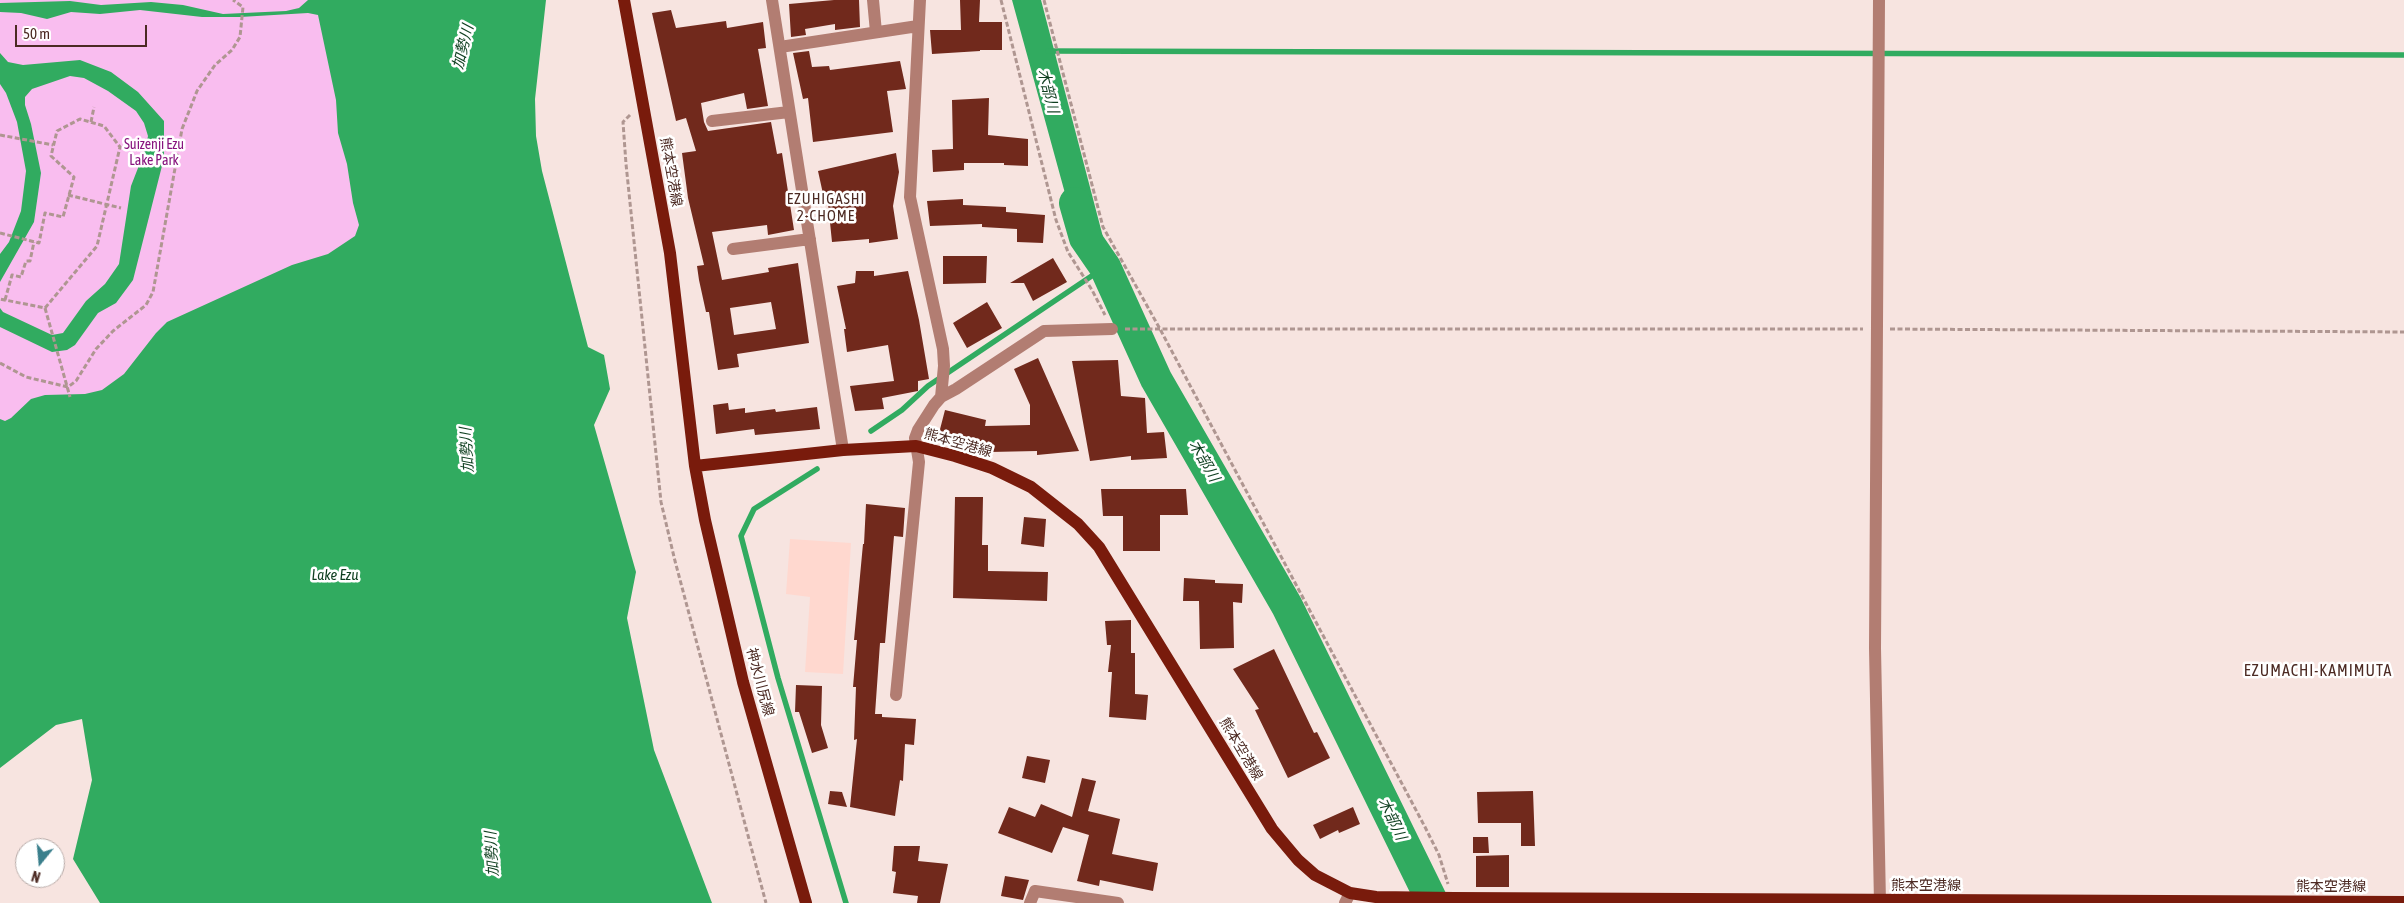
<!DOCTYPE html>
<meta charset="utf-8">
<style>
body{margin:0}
#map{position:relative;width:2404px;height:903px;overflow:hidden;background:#f7e4e0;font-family:"Asap Condensed",sans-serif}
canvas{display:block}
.north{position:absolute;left:15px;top:838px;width:50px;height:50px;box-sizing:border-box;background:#fff;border:1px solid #b7aaa7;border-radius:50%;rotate:197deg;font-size:14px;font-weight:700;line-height:20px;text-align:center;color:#4c2a23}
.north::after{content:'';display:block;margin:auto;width:18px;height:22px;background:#3a7f8c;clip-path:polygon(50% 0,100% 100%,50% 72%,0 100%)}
.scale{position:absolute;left:15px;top:25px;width:132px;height:22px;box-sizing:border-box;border:2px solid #4c2a23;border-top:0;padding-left:6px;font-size:15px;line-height:18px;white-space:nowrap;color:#4c2a23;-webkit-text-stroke:4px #fff;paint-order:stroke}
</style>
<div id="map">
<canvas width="2404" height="903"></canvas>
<div class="north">N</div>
<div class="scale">50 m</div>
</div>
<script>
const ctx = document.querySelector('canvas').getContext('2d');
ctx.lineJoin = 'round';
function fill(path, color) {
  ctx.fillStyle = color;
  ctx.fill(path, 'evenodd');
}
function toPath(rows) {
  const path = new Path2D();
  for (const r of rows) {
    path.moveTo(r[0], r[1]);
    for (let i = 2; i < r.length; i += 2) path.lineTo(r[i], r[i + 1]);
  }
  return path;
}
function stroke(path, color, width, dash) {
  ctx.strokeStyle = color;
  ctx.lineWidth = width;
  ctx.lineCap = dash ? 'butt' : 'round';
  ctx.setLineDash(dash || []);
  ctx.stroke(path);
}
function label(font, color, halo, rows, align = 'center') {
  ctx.font = font + ' "Asap Condensed","Noto Sans JP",sans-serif';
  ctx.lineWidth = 5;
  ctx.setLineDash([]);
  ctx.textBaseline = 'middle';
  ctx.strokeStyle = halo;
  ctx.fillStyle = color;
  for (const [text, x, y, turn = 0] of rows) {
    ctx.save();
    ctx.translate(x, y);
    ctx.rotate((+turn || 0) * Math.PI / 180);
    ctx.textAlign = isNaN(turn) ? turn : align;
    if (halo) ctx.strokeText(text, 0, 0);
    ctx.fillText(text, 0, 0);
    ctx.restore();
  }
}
const built = toPath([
 [790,539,851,543,843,674,805,672,810,597,786,594]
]);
const green = toPath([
 [0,0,317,0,363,229,354,244,0,465]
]);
const water = toPath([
 [308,0,546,0,535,99,536,136,542,171,588,347,604,355,610,389,594,425,636,572,627,618,654,750,712,903,100,903,73,859,92,780,82,719,56,725,0,768,0,419,5,421,11,418,31,399,45,395,85,394,102,390,124,374,156,333,167,322,292,265,328,254,355,236,359,225,353,203,347,164,338,133,336,100,318,15,308,13,240,17,202,17,140,10,100,14,71,12,47,19,21,13,0,12,0,3,70,1,101,5,151,2,183,5,223,14,286,11,299,8],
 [1012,0,1041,0,1103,237,1080,248],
 [0,53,8,62,23,65,80,60,111,72,138,92,164,121,164,158,133,280,116,303,98,313,75,345,67,350,52,352,0,327,0,308,3,312,52,335,63,333,86,301,105,284,119,264,131,186,145,150,148,136,144,123,136,111,108,91,84,78,70,76,32,89,25,97,25,105,31,124,41,173,34,222,0,282,0,254,9,242,21,211,26,171,17,122,6,93,0,84]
]);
const stream = toPath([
 [1048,51,2404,55],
 [871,431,902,410,928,386,1105,267],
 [817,469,754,509,741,536,778,678,846,903]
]);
const river = toPath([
 [1075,203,1085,238,1105,267,1156,379,1287,606,1433,903]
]);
const building = toPath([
 [834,0,859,0,860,27,835,30,835,24,805,29,806,35,791,37,789,4],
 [960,0,980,0,979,22,1002,22,1002,50,980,50,980,51,932,54,930,30,961,30],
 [671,10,676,28,726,21,727,28,763,22,766,48,758,49,768,106,747,109,744,93,701,103,704,122,708,131,771,122,777,154,782,153,794,230,768,235,767,225,712,232,722,280,769,272,768,268,798,263,809,343,737,354,739,367,718,370,709,312,706,312,699,280,697,266,704,265,688,198,682,153,696,151,686,118,676,121,652,13],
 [771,302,776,329,734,335,730,308],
 [809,51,812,67,829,66,830,70,900,61,906,89,887,91,893,132,813,142,808,98,803,99,793,53],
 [989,98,988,135,1028,139,1028,166,1004,165,1004,163,964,163,964,170,933,172,932,150,953,149,952,100],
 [896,153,899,172,893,206,898,239,869,243,869,239,832,242,828,203,825,203,818,171],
 [963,199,963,205,1006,207,1006,212,1045,215,1043,243,1017,242,1017,229,982,227,982,224,930,226,927,201],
 [943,256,987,256,986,283,943,284],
 [1053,258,1067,282,1033,301,1024,283,1010,283],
 [856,271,874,271,874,276,908,271,919,320,929,379,918,381,918,391,882,398,884,409,855,411,850,386,894,381,888,345,847,352,844,329,846,329,837,286,855,283],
 [987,302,1002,328,967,348,953,323],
 [1038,358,1079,451,1037,455,1037,451,990,452,990,450,938,437,945,410,986,420,985,426,1030,425,1030,405,1014,369],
 [1118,360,1121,396,1145,398,1147,433,1164,432,1167,458,1131,460,1131,456,1090,461,1072,361],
 [728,403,729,410,745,408,745,413,775,409,776,412,817,407,820,429,755,435,754,429,716,434,713,405],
 [1101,489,1186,489,1188,515,1160,515,1160,551,1123,551,1123,516,1103,516],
 [955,497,983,497,982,545,988,545,988,571,1048,572,1047,601,953,598],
 [866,504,905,508,903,537,894,536,885,643,880,643,875,714,882,714,882,717,916,719,914,745,905,744,903,781,900,780,895,816,850,807,857,739,854,740,856,687,853,687,857,640,854,640,863,544,864,544],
 [1024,517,1046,519,1044,547,1021,544],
 [1184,578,1215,580,1215,583,1243,584,1242,603,1233,602,1234,648,1200,649,1199,601,1183,601],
 [1131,620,1131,653,1135,653,1135,694,1148,695,1146,720,1109,717,1112,672,1108,672,1111,645,1107,645,1105,621],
 [1274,649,1314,733,1317,732,1330,758,1288,778,1255,710,1259,709,1233,669],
 [796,685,822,686,821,725,828,748,812,753,799,712,795,712],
 [1027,756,1050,760,1045,783,1022,778],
 [1082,778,1096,781,1088,811,1120,819,1112,854,1158,863,1153,891,1100,880,1099,886,1077,881,1089,835,1063,827,1052,853,998,833,1009,807,1035,817,1041,804,1072,817],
 [830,791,842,792,847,807,828,804],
 [1533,791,1535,846,1521,846,1521,823,1478,823,1477,792],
 [1353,807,1360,824,1339,833,1338,830,1320,839,1313,825],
 [1473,837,1488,837,1489,853,1473,853],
 [894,846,920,846,918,861,948,864,940,903,917,903,918,896,893,893,896,872,892,871],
 [1509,855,1509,887,1476,887,1476,856],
 [1005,876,1029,880,1023,900,1001,896]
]);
const path = toPath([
 [1001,0,1056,220,1068,252,1092,290,1105,315],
 [1044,0,1103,227,1160,329,1425,827,1439,855,1448,884],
 [630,115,623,122,626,164,661,502,675,561,766,903],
 [91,122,94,107],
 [0,135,53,145],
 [68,195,121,208],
 [0,233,39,243,45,213,63,217,74,177,51,156,57,131,80,119,104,126,120,147,97,246,45,308,0,299],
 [5,300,12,275,21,277,26,261,30,261,34,242],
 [1125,329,1863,329],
 [1890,329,2404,332],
 [0,363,26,377,68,387,76,381,96,349,113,331,146,305,153,292,182,129,197,91,215,65,232,50,240,37,243,7,233,0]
]);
const minor = toPath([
 [772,0,843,450],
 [873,0,876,32],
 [920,0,910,197,943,349,944,366,941,397],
 [1879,0,1875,648,1880,903],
 [780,47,918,26],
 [712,121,789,112],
 [733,249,810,239],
 [896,695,919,462,915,438,918,430,934,405,941,397,956,389,1044,331,1112,329],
 [1030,903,1035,891,1118,903],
 [1345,903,1350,893]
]);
const major = toPath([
 [624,0,670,253,695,466,705,520,743,682,806,903],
 [695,466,843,450,916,446,955,456,992,468,1031,487,1078,524,1099,547,1272,829,1298,860,1315,875,1350,893,1376,897,1454,898,2404,902]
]);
const pathBridge = toPath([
 [45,308,70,397]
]);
const parkNames = [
 ["Suizenji Ezu",154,145],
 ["Lake Park",154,161]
];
const streetNames = [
 ["熊本空港線",671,172,80],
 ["熊本空港線",958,443,16],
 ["神水川尻線",760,682,75],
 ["熊本空港線",1241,749,59],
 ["熊本空港線",1926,886],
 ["熊本空港線",2331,887]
];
const waterNames = [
 ["加勢川",463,47,-76],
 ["木部川",1048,91,76],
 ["加勢川",467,450,-93],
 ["木部川",1204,461,60],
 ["Lake Ezu",335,575],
 ["木部川",1392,819,64],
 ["加勢川",492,854,-93]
];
const neighbourhoodNames = [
 ["EZUHIGASHI",826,199],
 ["2-CHOME",826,216]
];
const quarterNames = [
 ["EZUMACHI-KAMIMUTA",2318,671]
];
fill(built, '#ffd8cf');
fill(green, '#f9bdef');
fill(water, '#31ab60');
stroke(stream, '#31ab60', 5.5);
stroke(river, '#31ab60', 32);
fill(building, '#71291c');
stroke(path, '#af9691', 3, [5, 2.5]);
stroke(minor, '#b27d72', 12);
stroke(major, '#791b0c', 12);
stroke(pathBridge, '#af9691', 3, [5, 2.5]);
label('14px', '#86137d', '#fff', parkNames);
label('14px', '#4c2a23', '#fff', streetNames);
label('italic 15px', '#0f3f20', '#fff', waterNames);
ctx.letterSpacing = '1px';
label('15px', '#4c2a23', '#fff', neighbourhoodNames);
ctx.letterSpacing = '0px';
ctx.letterSpacing = '1px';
label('16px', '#4c2a23', '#fff', quarterNames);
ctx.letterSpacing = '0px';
</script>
